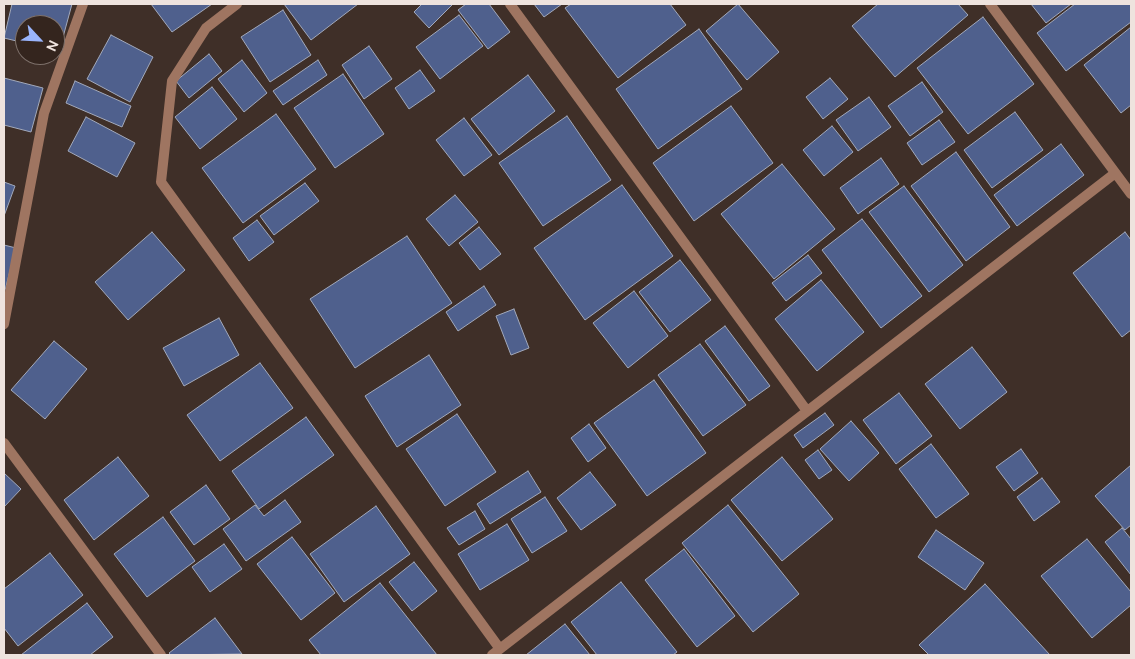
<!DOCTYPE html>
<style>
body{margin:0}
#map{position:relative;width:1135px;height:659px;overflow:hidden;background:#3f2f28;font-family:Ubuntu,sans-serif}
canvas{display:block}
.frame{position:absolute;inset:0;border:5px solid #eee3de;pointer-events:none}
.north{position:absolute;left:15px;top:15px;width:50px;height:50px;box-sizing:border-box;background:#34251e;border:1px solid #7e716b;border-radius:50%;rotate:115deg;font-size:14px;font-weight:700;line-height:20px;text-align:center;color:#eee3de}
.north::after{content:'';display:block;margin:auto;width:18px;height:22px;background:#9ab5fd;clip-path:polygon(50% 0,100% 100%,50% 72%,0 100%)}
</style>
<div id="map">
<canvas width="1135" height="659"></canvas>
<div class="frame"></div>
<div class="north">N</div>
</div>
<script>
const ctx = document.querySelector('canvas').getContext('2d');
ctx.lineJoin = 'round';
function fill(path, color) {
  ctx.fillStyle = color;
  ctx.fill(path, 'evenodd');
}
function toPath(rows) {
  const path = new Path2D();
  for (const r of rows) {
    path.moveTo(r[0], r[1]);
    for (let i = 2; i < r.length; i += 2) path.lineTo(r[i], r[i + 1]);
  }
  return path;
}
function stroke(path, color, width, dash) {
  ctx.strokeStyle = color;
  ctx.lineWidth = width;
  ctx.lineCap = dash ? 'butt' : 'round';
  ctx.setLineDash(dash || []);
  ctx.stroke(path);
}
const building = toPath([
 [12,4,72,4,59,52,55,51,55,25,25,25,25,43,4,38,12,4],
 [151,4,212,4,172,32,151,4],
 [284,4,358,4,311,40,284,4],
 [422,4,453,4,429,28,414,12,422,4],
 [466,4,489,4,510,32,488,49,458,10,466,4],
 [534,4,562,4,544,17,534,4],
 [571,4,670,4,686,25,618,78,565,8,571,4],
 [738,4,779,52,747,80,706,31,738,4],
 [878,4,958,4,968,15,895,77,852,26,878,4],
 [1031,4,1071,4,1046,23,1031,4],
 [1075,4,1131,4,1131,22,1066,71,1037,33,1075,4],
 [283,10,311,55,270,82,241,37,283,10],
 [459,15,483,46,440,79,416,47,459,15],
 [983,17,1034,84,968,134,917,68,983,17],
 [1131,27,1131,105,1121,113,1084,65,1131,27],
 [699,29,742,89,658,149,616,89,699,29],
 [111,35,153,57,130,102,87,79,111,35],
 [369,46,392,79,364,99,342,65,369,46],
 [209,54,222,71,189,98,176,81,209,54],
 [242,60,267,93,244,112,218,79,242,60],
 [318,60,327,75,283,105,273,91,318,60],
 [420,70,435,91,409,109,395,88,420,70],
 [343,74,384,134,335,168,294,108,343,74],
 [528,75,555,111,499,155,471,119,528,75],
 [4,78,43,88,31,132,4,125,4,78],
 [830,78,848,99,823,119,806,97,830,78],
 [75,81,131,106,122,127,66,103,75,81],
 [922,82,943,112,910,136,888,106,922,82],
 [212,87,237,119,200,149,175,117,212,87],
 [869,97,891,127,858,151,836,120,869,97],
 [731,106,773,163,694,221,653,163,731,106],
 [1015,112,1043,150,992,188,964,150,1015,112],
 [276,114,316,169,243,223,202,168,276,114],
 [567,116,611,180,543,226,499,163,567,116],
 [86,117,135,143,117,177,68,151,86,117],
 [464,118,492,155,464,176,436,140,464,118],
 [939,120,955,142,922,165,907,143,939,120],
 [832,126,853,152,824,176,803,150,832,126],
 [1061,144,1084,175,1017,226,994,195,1061,144],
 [956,152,1010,227,966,261,911,186,956,152],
 [881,158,899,184,858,214,840,188,881,158],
 [782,164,835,229,774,279,721,214,782,164],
 [4,182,15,186,4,216,4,182],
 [305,183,319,201,274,235,260,216,305,183],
 [622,185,673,256,585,320,534,248,622,185],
 [904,186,963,265,929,292,869,212,904,186],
 [455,195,478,222,449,246,426,219,455,195],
 [862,219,922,296,881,328,822,250,862,219],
 [257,220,274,242,249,261,233,238,257,220],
 [479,227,501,254,480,270,459,243,479,227],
 [152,232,185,270,128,320,95,282,152,232],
 [1125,232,1131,240,1131,330,1122,337,1073,273,1125,232],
 [407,236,452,303,355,368,310,299,407,236],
 [4,245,16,248,4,294,4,245],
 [808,255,822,273,786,301,772,283,808,255],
 [680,260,711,300,670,332,639,292,680,260],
 [821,280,864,332,817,371,775,319,821,280],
 [484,286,496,305,458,331,446,312,484,286],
 [634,291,668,336,628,368,593,323,634,291],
 [514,309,529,348,511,355,496,316,514,309],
 [219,318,239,355,184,386,163,348,219,318],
 [725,326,770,386,749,401,705,341,725,326],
 [54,341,87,369,45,419,11,390,54,341],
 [700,344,746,405,703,436,658,375,700,344],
 [972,347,1007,392,960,429,925,384,972,347],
 [429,355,461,405,397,447,365,396,429,355],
 [260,363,293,408,220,461,187,415,260,363],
 [654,380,706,453,647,496,594,423,654,380],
 [899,393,932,436,896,464,863,420,899,393],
 [825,413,834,425,803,448,794,435,825,413],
 [457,414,496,472,445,506,406,449,457,414],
 [306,417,334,455,259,509,232,471,306,417],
 [851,421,879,453,849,481,820,449,851,421],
 [589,424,606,448,588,462,571,438,589,424],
 [931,444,969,494,936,518,899,469,931,444],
 [1021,449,1038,473,1014,491,996,467,1021,449],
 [818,450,832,470,819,479,805,460,818,450],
 [118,457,149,496,94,540,64,500,118,457],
 [782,457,833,519,782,561,731,500,782,457],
 [1131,465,1131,525,1125,530,1095,496,1131,465],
 [528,471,541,492,490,524,477,504,528,471],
 [590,472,616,505,581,530,557,498,590,472],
 [4,473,21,489,4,507,4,473],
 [1042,478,1060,502,1034,521,1017,497,1042,478],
 [206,485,230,519,194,545,170,512,206,485],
 [545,497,567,531,532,553,511,519,545,497],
 [285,500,301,522,246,561,223,529,255,505,264,516,285,500],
 [728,505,799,594,753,632,682,543,728,505],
 [376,506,410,554,344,602,310,554,376,506],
 [475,511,485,529,459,545,447,528,475,511],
 [163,517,195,561,147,597,114,554,163,517],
 [507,524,529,560,480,590,458,554,507,524],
 [1122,528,1131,539,1131,575,1105,542,1122,528],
 [936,530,984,563,965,590,918,557,936,530],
 [292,537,335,593,301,620,257,564,292,537],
 [1087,539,1131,592,1131,605,1092,638,1041,576,1087,539],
 [224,544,242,569,210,592,192,567,224,544],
 [684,549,735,616,697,647,645,580,684,549],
 [50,553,83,595,18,646,4,628,4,589,50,553],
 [414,562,437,591,412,611,389,582,414,562],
 [621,582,677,652,673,655,597,655,571,622,621,582],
 [380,583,437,655,321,655,309,640,380,583],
 [985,584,1050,655,929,655,919,645,985,584],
 [87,603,113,637,90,655,21,655,87,603],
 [215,618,242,654,171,655,169,653,215,618],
 [565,624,590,655,526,655,565,624]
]);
const street = toPath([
 [237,4,206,28,172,81,161,182,500,649],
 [510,4,807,411],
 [990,4,1131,194],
 [4,324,44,113,83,4],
 [4,443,161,655],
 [492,655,1114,174]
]);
fill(building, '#4f608d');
stroke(building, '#a2a9bb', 1);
stroke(street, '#9f7561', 10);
</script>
